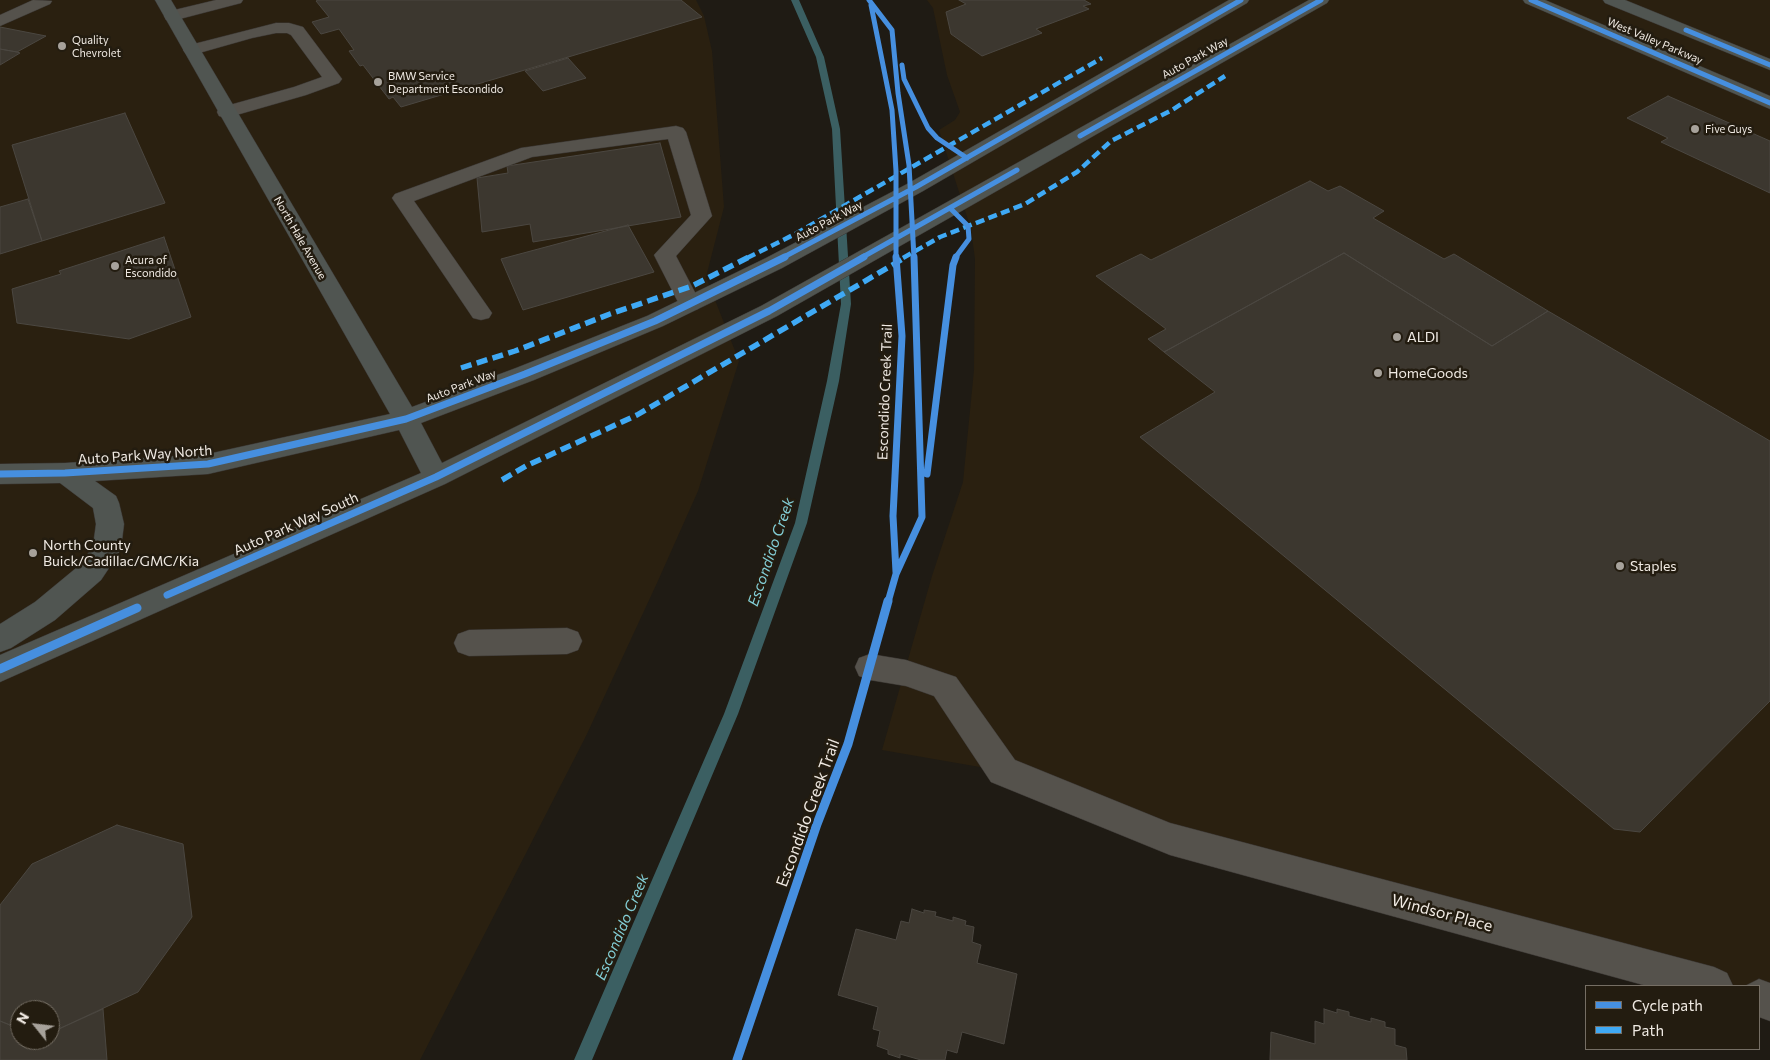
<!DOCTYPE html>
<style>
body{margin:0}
#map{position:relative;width:1770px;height:1060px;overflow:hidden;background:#1f1b14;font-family:Commissioner,sans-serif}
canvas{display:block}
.legend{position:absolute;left:1585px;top:985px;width:175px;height:65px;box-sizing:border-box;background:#231c10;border:1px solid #756e64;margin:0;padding:6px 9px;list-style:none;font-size:15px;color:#f0eae3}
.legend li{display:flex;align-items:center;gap:10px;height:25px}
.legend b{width:25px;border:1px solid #756e64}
.north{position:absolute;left:10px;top:1000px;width:50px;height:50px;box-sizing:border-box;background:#231c10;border:1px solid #756e64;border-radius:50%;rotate:299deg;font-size:14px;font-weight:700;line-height:20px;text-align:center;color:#f0eae3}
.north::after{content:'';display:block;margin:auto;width:18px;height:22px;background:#a7a29b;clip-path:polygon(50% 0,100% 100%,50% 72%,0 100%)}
</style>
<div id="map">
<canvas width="1770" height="1060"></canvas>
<ul class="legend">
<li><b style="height:6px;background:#468fdf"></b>Cycle path</li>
<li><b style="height:6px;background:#3fa9f5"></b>Path</li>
</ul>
<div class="north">N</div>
</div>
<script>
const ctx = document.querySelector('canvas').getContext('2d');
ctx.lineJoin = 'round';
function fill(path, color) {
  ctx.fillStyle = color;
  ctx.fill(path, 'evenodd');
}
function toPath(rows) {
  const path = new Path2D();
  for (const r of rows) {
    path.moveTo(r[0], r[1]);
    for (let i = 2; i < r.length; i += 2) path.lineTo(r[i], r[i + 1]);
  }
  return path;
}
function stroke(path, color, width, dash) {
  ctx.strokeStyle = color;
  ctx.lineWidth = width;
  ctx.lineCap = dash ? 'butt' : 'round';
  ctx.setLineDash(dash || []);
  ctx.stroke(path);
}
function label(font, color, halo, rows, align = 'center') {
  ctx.font = font + ' Commissioner,sans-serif';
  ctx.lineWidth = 5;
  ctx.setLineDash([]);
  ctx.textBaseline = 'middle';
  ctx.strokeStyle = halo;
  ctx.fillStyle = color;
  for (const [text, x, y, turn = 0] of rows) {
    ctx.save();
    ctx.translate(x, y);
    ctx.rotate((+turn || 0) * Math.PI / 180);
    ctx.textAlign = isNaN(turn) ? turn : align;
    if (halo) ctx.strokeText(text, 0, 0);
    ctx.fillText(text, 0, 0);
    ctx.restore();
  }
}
const built = toPath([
 [0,0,696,0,704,16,712,51,724,207,706,277,739,361,698,491,657,583,586,736,420,1060,0,1060],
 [20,1010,50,1010,50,1040,20,1040],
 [927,0,1770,0,1770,1002,1759,998,1759,986,1714,986,1170,839,1003,771,882,750,932,576,963,482,974,370,975,259,971,229,939,130,955,120,960,112,947,75,933,8]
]);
const stream = toPath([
 [791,0,799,0,824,57,840,129,851,304,839,381,807,523,738,714,592,1060,574,1060,724,714,795,523,827,381,841,304,832,129,816,57,791,0]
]);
const building = toPath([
 [681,0,702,17,401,107,393,97,389,99,363,65,360,66,349,51,354,50,339,29,321,34,312,22,329,17,316,1,318,0,681,0],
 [959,0,1084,0,1091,4,1083,6,1089,9,1036,29,1042,33,982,56,951,34,946,12,966,4,959,0],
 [0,27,46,36,17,52,0,49,0,27],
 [0,49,17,52,20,53,0,65,0,49],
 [568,58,586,78,543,91,525,71,568,58],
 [1668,96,1770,141,1770,193,1661,142,1668,138,1627,118,1668,96],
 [125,113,165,203,42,241,12,145,125,113],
 [660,143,681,217,533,242,530,224,482,232,477,178,508,173,507,166,660,143],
 [1310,181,1328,191,1340,186,1384,211,1373,218,1444,259,1454,254,1548,311,1492,346,1344,253,1164,352,1148,339,1166,329,1096,276,1141,254,1151,260,1310,181],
 [28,199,42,241,0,254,0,207,28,199],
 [628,225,654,272,523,310,501,259,628,225],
 [164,237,191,317,129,339,17,323,12,289,61,274,59,271,164,237],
 [1344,253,1492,346,1548,311,1770,441,1770,701,1640,832,1614,829,1140,437,1215,392,1164,352,1344,253],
 [117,825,183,844,192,917,138,992,50,1033,50,1010,20,1010,20,1029,0,1021,0,905,32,864,117,825],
 [912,909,924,913,924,910,936,912,935,916,953,921,953,917,966,921,965,925,974,927,972,942,981,945,977,963,1017,974,1004,1044,962,1032,957,1053,947,1050,945,1060,921,1060,900,1054,900,1058,888,1054,888,1050,877,1046,880,1031,873,1029,878,1007,838,995,856,929,896,940,901,921,909,923,912,909],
 [103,1009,107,1060,0,1060,0,1021,20,1029,20,1040,50,1040,50,1033,103,1009],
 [1324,1009,1337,1013,1337,1009,1349,1012,1349,1016,1371,1022,1371,1018,1385,1022,1385,1027,1395,1029,1395,1045,1406,1048,1407,1060,1270,1060,1271,1032,1315,1044,1315,1021,1324,1024,1324,1009]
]);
const minor = toPath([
 [33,0,52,1,50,4,0,26,0,15,33,0],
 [216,0,243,0,241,3,172,21,166,20,164,16,166,12,216,0],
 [276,23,289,23,303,27,342,79,339,83,306,95,226,118,219,116,217,112,219,108,294,87,322,77,291,35,287,33,276,33,252,38,192,55,186,54,183,50,186,46,276,23],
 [676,126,683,128,686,132,712,216,676,256,701,304,698,309,690,311,682,309,679,304,654,255,691,215,668,139,532,157,414,201,492,313,489,318,481,320,473,318,392,198,395,194,521,148,676,126],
 [567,628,578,632,582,641,578,650,567,654,469,656,458,652,454,643,458,634,469,630,567,628],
 [870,654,906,660,956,677,1015,760,1170,823,1714,967,1727,973,1733,986,1647,986,1170,855,991,782,934,696,906,686,870,680,859,676,855,667,859,658,870,654],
 [1759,979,1770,983,1770,1021,1759,1017,1759,986,1745,986,1759,979]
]);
const major = toPath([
 [155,0,171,0,412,407,516,368,647,316,766,258,909,183,1229,0,1249,0,1247,3,923,191,782,268,663,326,534,380,421,423,442,463,761,306,1309,0,1329,0,1327,3,777,316,445,484,0,682,0,655,421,473,399,430,208,474,95,481,116,496,119,503,124,524,121,548,117,556,101,580,55,620,11,648,0,652,0,624,35,602,81,564,93,546,96,524,93,508,60,483,0,484,0,464,65,463,208,454,390,414,155,0],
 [1523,0,1545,0,1770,96,1770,109,1525,3,1523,0],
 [1603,0,1625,0,1770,59,1770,70,1605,3,1603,0]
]);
const quietFar1 = toPath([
 [747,258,795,234,1102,58],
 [903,258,940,237,1025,204,1077,172,1111,141,1172,110,1225,76]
]);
const quiet = toPath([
 [461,368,515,351,610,314,692,286,749,257],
 [502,480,526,466,637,415,906,257]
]);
const cyclewayFar2 = toPath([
 [869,0,892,30,898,93,909,165,914,258],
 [1531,0,1770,103],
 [871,5,892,110,896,171,896,258],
 [1686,30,1770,65],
 [902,65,904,79,928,128,937,138,967,158],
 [1080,136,1321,0],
 [950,208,968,226,969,239,955,258],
 [782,258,916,187,1241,0],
 [861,258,1017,170]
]);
const cyclewayFar1 = toPath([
 [896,257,902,336,893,516,896,572],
 [0,474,65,473,208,464,406,419,525,374,655,321,785,257],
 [927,474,953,265,956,257],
 [167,595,436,477,769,311,864,257],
 [888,602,896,574,922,517,914,257]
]);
const cycleway = toPath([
 [0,669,137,608],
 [737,1060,817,824,848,744,888,601]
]);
const markers = [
 [62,46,5,"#a7a29b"],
 [378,82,5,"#a7a29b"],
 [1695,129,5,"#a7a29b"],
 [115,266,5,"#a7a29b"],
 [1397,337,5,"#a7a29b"],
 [1378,373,5,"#a7a29b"],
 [33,553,5,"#a7a29b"],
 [1620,566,5,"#a7a29b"]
];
const farPoinames = [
 ["Quality",72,40],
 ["Chevrolet",72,53],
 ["BMW Service",388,76],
 ["Department Escondido",388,89],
 ["Five Guys",1705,129],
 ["Acura of",125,260],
 ["Escondido",125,273]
];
const farStreetnames = [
 ["West Valley Parkway",1655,41,23],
 ["Auto Park Way",1195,58,-29],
 ["Auto Park Way",829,221,-28],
 ["North Hale Avenue",300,238,60],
 ["Auto Park Way",461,386,-21]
];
const poiNames = [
 ["ALDI",1407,337],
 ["HomeGoods",1388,373],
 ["North County",43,545],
 ["Buick/Cadillac/GMC/Kia",43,561],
 ["Staples",1630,566]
];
const streetNames = [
 ["Escondido Creek Trail",885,392,-88],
 ["Auto Park Way North",145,455,-4],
 ["Auto Park Way South",296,524,-24]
];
const waterNames = [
 ["Escondido Creek",771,552,-71],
 ["Escondido Creek",622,927,-67]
];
const nearStreetnames = [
 ["Escondido Creek Trail",808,813,-70],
 ["Windsor Place",1442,913,15]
];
fill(built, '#2a2010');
fill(stream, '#3b5f62');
fill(building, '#3c372f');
stroke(building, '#4b4741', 1);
stroke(minor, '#3a3633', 1);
stroke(major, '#3a3633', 1);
fill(minor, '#55524c');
fill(major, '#505551');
stroke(quietFar1, '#3fa9f5', 4.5, [9, 4.5]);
stroke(quiet, '#3fa9f5', 5.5, [11, 5.5]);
stroke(cyclewayFar2, '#468fdf', 5);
stroke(cyclewayFar1, '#468fdf', 7);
stroke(cycleway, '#468fdf', 9);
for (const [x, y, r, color] of markers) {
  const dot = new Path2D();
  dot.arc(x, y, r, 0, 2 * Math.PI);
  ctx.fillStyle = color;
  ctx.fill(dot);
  stroke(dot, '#231c10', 2);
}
label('11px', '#f0eae3', '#231c10', farPoinames, 'left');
label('11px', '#f0eae3', '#231c10', farStreetnames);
label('14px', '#f0eae3', '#231c10', poiNames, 'left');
label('14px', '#f0eae3', '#231c10', streetNames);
label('italic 15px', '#83ced6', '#231c10', waterNames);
label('16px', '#f0eae3', '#231c10', nearStreetnames);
</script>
